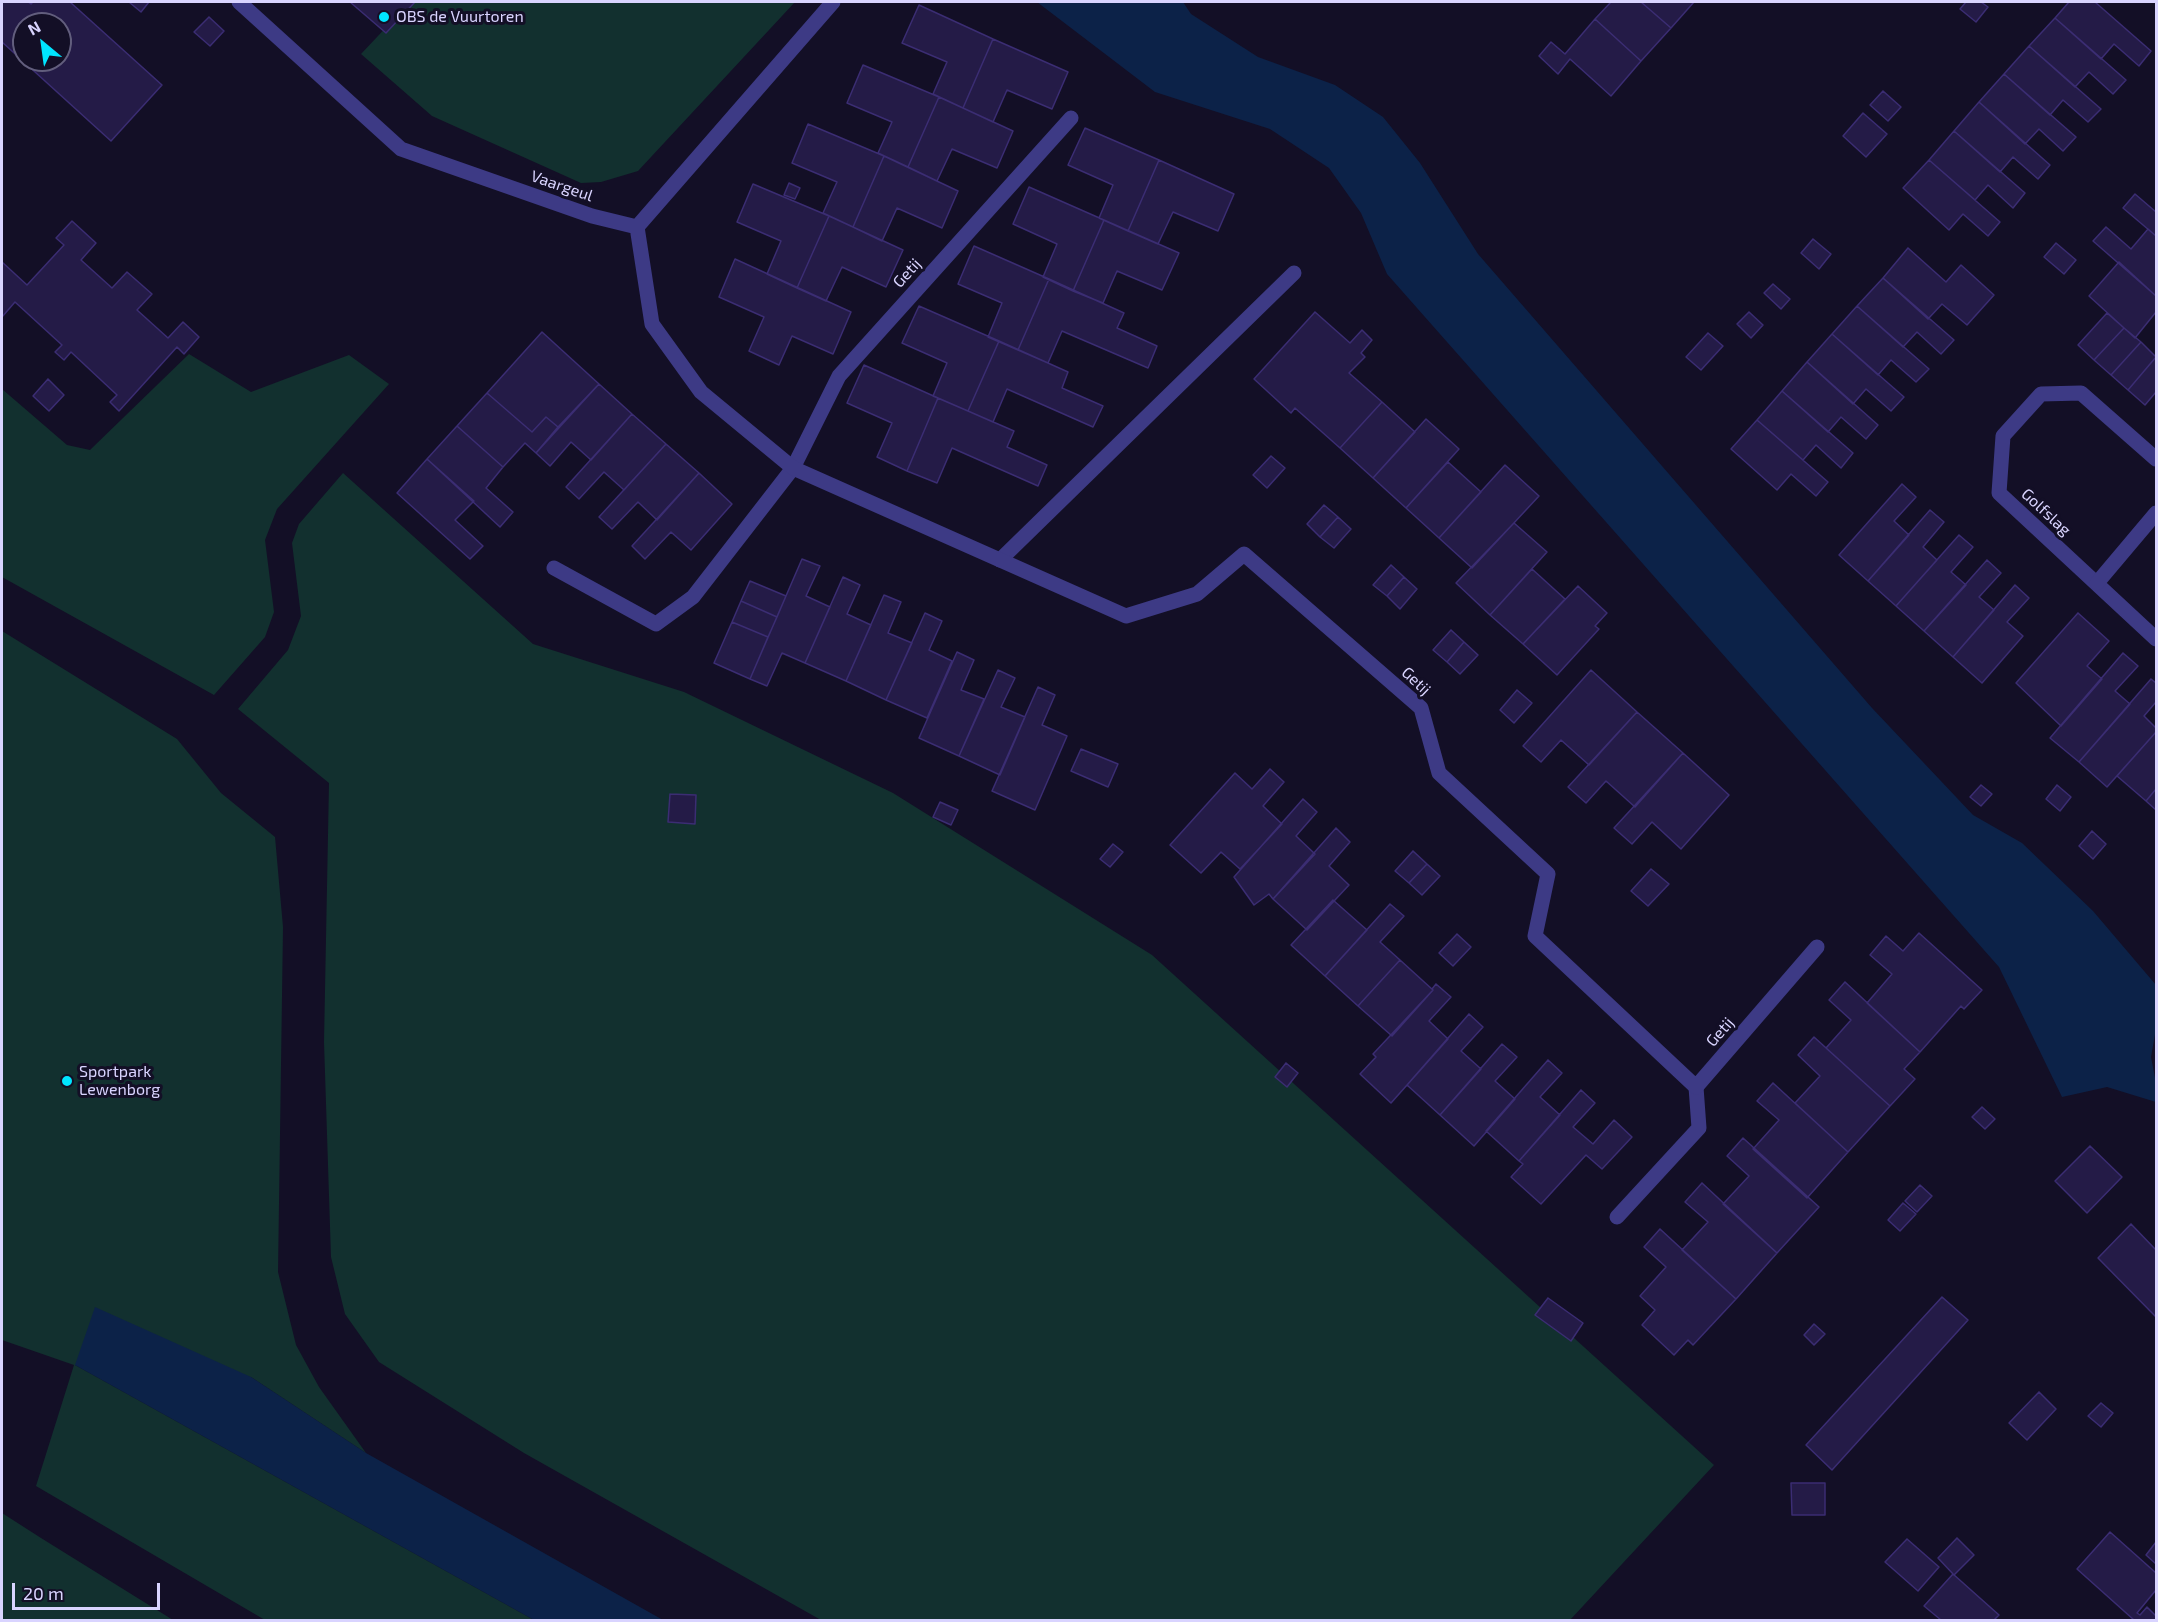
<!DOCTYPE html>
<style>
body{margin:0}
#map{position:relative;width:2158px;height:1622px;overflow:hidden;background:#130f26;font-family:"Exo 2",sans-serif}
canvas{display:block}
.frame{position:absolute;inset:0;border:3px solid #d9d4ff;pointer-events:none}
.north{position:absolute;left:12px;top:12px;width:60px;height:60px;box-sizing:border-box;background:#130f26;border:2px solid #625e7d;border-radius:50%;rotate:331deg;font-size:16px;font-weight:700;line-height:24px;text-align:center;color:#d9d4ff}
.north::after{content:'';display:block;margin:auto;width:21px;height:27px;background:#00e5ff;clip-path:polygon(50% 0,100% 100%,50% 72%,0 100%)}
.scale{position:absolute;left:12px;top:1583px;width:148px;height:27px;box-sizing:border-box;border:3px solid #d9d4ff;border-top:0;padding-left:8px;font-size:18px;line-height:21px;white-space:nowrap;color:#d9d4ff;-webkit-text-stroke:4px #130f26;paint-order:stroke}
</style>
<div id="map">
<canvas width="2158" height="1622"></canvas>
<div class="frame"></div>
<div class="north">N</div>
<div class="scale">20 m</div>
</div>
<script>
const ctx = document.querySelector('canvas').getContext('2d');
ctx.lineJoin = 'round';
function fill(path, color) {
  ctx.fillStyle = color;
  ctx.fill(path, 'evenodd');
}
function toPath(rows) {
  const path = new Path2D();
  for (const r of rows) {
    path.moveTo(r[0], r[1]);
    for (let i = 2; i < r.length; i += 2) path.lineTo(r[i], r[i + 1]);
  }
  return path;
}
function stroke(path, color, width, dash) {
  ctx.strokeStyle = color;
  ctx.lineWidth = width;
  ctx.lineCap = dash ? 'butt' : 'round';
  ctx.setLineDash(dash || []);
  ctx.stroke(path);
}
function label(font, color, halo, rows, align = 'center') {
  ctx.font = font + ' "Exo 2",sans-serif';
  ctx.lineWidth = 6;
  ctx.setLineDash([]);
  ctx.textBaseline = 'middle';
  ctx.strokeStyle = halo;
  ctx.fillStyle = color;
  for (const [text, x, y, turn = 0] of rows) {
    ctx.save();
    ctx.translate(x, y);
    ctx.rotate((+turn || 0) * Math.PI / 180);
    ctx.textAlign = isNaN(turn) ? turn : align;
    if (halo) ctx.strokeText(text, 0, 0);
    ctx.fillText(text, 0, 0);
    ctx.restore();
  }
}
const green = toPath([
 [410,2,795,2,638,171,601,182,581,183,432,116,361,54],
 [189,354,251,392,349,355,389,384,277,509,265,540,274,612,265,637,214,695,2,577,2,389,67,445,90,450],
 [343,473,533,644,684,692,893,793,1152,955,1714,1465,1570,1620,821,1620,524,1453,379,1362,345,1314,331,1257,324,1042,329,783,238,709,288,650,301,616,292,543,299,524],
 [2,631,177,739,221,793,275,837,283,927,278,1272,296,1345,319,1387,366,1453,251,1377,75,1365,534,1620,265,1620,36,1486,74,1365,2,1340],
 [2,1513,41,1538,173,1620,2,1620]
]);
const water = toPath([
 [1037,2,1183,2,1191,14,1258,57,1335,85,1383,117,1420,163,1478,254,1872,708,1973,815,2022,843,2093,911,2156,985,2156,1029,2151,1057,2156,1083,2156,1102,2107,1087,2062,1097,1999,967,1387,274,1361,213,1329,168,1270,129,1155,92],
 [95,1307,251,1377,366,1453,663,1620,534,1620,75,1365]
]);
const building = toPath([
 [2,2,28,2,31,4,33,2,70,2,162,85,111,141,2,42,2,2],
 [24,24,60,24,60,60,24,60,24,24],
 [129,2,149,2,141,12,129,2],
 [350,2,415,2,386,33,350,2],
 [1611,2,1641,2,1671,28,1641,61,1595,19,1611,2],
 [1641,2,1694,2,1671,28,1641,2],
 [1966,2,1981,2,1988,7,1976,22,1960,9,1966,2],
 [2069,2,2095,2,2151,51,2139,66,2114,44,2101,59,2055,18,2069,2],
 [919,5,993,39,963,108,933,94,947,62,902,43,919,5],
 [209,17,224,31,210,46,194,32,209,17],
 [2055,18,2126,80,2113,94,2089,72,2075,87,2029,46,2055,18],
 [1595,19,1641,61,1611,96,1570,59,1558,74,1539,56,1551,42,1565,54,1595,19],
 [993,39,1068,72,1052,109,1007,90,993,122,963,108,993,39],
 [2029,46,2101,109,2088,122,2063,100,2050,115,2004,74,2029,46],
 [863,65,939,97,908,167,878,153,892,122,847,103,863,65],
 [2004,74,2076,137,2063,151,2039,129,2025,144,1979,102,2004,74],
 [1883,91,1901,107,1888,121,1870,105,1883,91],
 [939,97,1013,131,997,168,952,149,937,181,908,167,939,97],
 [1979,102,2050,165,2038,179,2013,157,2000,172,1954,131,1979,102],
 [1863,113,1887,134,1866,157,1843,136,1863,113],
 [808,124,884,156,853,227,823,213,837,182,792,163,808,124],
 [1085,128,1159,160,1128,231,1099,218,1113,185,1068,165,1085,128],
 [1954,131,2025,193,2013,208,1988,185,1975,200,1929,160,1954,131],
 [884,156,958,191,942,228,897,208,882,241,853,227,884,156],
 [1159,160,1234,194,1218,231,1173,212,1158,244,1128,231,1159,160],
 [1929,160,2000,222,1988,236,1963,214,1949,230,1903,188,1929,160],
 [789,183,800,188,795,199,784,195,789,183],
 [753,184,829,216,797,288,767,274,781,241,737,222,753,184],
 [1029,187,1104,220,1073,291,1043,277,1057,244,1013,224,1029,187],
 [2135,194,2156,212,2156,236,2123,208,2135,194],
 [829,216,903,250,886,287,842,267,826,301,797,288,829,216],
 [1104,220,1179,253,1162,290,1117,271,1103,303,1073,291,1104,220],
 [72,221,96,243,81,260,112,288,127,272,152,294,137,310,168,338,183,322,199,337,184,354,177,347,119,411,110,402,117,395,71,352,64,360,55,352,62,345,15,302,2,317,2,262,27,285,64,245,56,238,72,221],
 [2106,227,2131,249,2148,229,2156,236,2156,296,2093,241,2106,227],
 [1813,239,1831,254,1819,269,1801,253,1813,239],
 [2056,243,2076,260,2064,274,2044,257,2056,243],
 [974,246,1049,279,1018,350,988,337,1002,303,958,284,974,246],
 [1908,248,1946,282,1961,265,1994,295,1967,325,1942,304,1928,319,1883,278,1908,248],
 [735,259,851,312,833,354,792,336,779,365,749,351,764,317,719,297,735,259],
 [2119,262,2156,296,2156,312,2135,338,2089,296,2119,262],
 [1883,278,1954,340,1941,354,1917,332,1903,347,1857,306,1883,278],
 [1049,279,1124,313,1117,328,1157,346,1148,368,1062,331,1048,363,1018,350,1049,279],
 [1773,284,1790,299,1781,309,1764,293,1773,284],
 [919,306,999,341,968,411,933,396,947,363,902,343,919,306],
 [1857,306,1929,369,1916,382,1891,360,1878,375,1832,334,1857,306],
 [1315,312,1350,343,1362,330,1372,340,1361,353,1365,357,1349,373,1382,402,1340,448,1295,408,1291,413,1254,379,1315,312],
 [1749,312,1763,325,1751,338,1737,324,1749,312],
 [2107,313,2124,328,2094,360,2078,345,2107,313],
 [2124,328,2141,342,2111,375,2094,360,2124,328],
 [542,332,599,384,558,427,546,417,532,432,487,393,542,332],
 [1708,333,1723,346,1701,370,1686,357,1708,333],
 [1832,334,1904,397,1891,411,1866,389,1853,404,1807,362,1832,334],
 [999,341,1068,372,1062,388,1103,406,1093,427,1007,389,993,422,968,411,999,341],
 [2141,342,2156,357,2128,390,2111,375,2141,342],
 [2156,357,2156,392,2145,405,2128,390,2156,357],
 [1807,362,1878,425,1866,439,1841,417,1828,432,1782,391,1807,362],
 [864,365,938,398,907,471,877,457,892,423,847,403,864,365],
 [48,379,64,395,49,411,33,396,48,379],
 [599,384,632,414,591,460,571,442,550,466,536,453,599,384],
 [1782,391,1853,453,1841,468,1816,445,1803,460,1757,420,1782,391],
 [487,393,532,432,546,417,558,427,536,453,525,443,503,467,457,426,487,393],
 [938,398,1014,431,1007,447,1047,465,1038,486,952,448,937,483,907,471,938,398],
 [1382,402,1415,432,1373,478,1340,448,1382,402],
 [632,414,666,444,624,490,604,472,579,499,566,487,632,414],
 [1426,419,1459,449,1406,508,1373,478,1426,419],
 [1757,420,1828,482,1816,496,1791,474,1777,490,1731,449,1757,420],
 [457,426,503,467,486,488,513,512,500,527,427,459,457,426],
 [666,444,699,473,657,520,638,502,612,529,599,517,666,444],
 [1271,456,1285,468,1267,488,1253,475,1271,456],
 [427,459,474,501,455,520,483,546,470,559,397,493,427,459],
 [1448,462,1481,492,1439,538,1406,508,1448,462],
 [1505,465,1539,496,1472,568,1439,538,1505,465],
 [699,473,732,504,691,550,671,532,645,559,632,546,699,473],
 [1902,484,1916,497,1894,521,1909,535,1868,581,1839,555,1902,484],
 [1324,505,1338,517,1320,537,1307,524,1324,505],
 [1930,510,1944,522,1923,547,1937,560,1896,606,1868,581,1930,510],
 [1338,517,1351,529,1334,548,1320,537,1338,517],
 [1514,523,1547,552,1490,615,1456,583,1514,523],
 [1959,535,1973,547,1951,572,1966,585,1924,631,1896,606,1959,535],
 [802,559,820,566,806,596,830,607,805,663,782,653,767,686,750,679,802,559],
 [1987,560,2001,573,1979,597,1994,610,1953,657,1924,631,1987,560],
 [1391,565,1404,577,1387,596,1373,585,1391,565],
 [1532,569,1565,599,1523,644,1490,615,1532,569],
 [843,577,860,585,847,614,871,625,846,681,805,663,843,577],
 [1404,577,1417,589,1400,609,1387,596,1404,577],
 [750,581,786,596,777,617,741,601,750,581],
 [2015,585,2029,598,2007,622,2023,636,1982,683,1953,657,2015,585],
 [1578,586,1607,613,1595,626,1599,629,1557,675,1523,644,1578,586],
 [884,595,901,602,888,633,912,643,886,700,846,681,884,595],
 [741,601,777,617,768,637,732,622,741,601],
 [925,613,942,621,929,650,952,661,927,718,886,700,925,613],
 [2078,613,2109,641,2087,666,2102,679,2061,726,2016,683,2078,613],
 [732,622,768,637,750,679,714,663,732,622],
 [1451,630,1464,642,1447,662,1433,650,1451,630],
 [1464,642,1478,655,1460,674,1447,662,1464,642],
 [957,652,974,660,961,690,984,699,959,756,919,738,957,652],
 [2123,653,2138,666,2115,691,2130,704,2079,762,2050,738,2123,653],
 [998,670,1015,678,1001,707,1025,717,1000,775,959,756,998,670],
 [1591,670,1637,712,1589,765,1561,740,1541,762,1523,746,1591,670],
 [2151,679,2156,683,2156,702,2144,716,2156,728,2156,732,2107,787,2079,762,2151,679],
 [1038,687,1055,695,1042,725,1067,736,1035,810,992,791,1038,687],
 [1517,690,1532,703,1514,723,1500,710,1517,690],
 [1637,712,1683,753,1635,807,1606,781,1586,803,1568,787,1637,712],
 [2156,732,2156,789,2146,801,2117,776,2156,732],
 [1081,749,1118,764,1108,787,1071,771,1081,749],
 [1683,753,1729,795,1681,849,1652,822,1632,844,1614,828,1683,753],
 [1270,769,1284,782,1263,806,1282,824,1240,869,1221,852,1201,873,1170,845,1235,773,1252,789,1270,769],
 [1981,785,1992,794,1981,806,1970,797,1981,785],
 [2057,785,2071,797,2060,811,2046,799,2057,785],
 [2156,789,2156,810,2146,801,2156,789],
 [670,794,696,795,695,824,668,822,670,794],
 [1303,799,1317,812,1296,836,1315,854,1273,899,1269,894,1254,905,1234,877,1303,799],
 [940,802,958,810,951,825,933,817,940,802],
 [1336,828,1350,842,1329,866,1349,885,1307,930,1273,899,1336,828],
 [2092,831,2106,844,2093,859,2079,846,2092,831],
 [1113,844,1123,852,1110,867,1100,859,1113,844],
 [1413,851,1427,864,1409,883,1395,871,1413,851],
 [1427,864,1440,876,1422,895,1409,883,1427,864],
 [1651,869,1669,884,1648,906,1631,891,1651,869],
 [1333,900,1367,930,1325,976,1291,945,1333,900],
 [1390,904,1404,916,1380,942,1400,960,1358,1006,1325,976,1390,904],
 [1919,933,1982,990,1964,1009,1961,1006,1920,1052,1867,1003,1892,974,1870,955,1886,936,1903,951,1919,933],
 [1457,934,1471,947,1453,966,1439,953,1457,934],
 [1400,960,1433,990,1392,1036,1358,1006,1400,960],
 [1845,982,1920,1052,1904,1069,1915,1079,1890,1106,1826,1048,1851,1020,1829,1000,1845,982],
 [1436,984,1451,997,1429,1021,1448,1039,1391,1103,1360,1074,1376,1057,1373,1054,1433,990,1432,989,1436,984],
 [1469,1014,1483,1027,1461,1051,1481,1069,1440,1115,1407,1085,1469,1014],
 [1814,1037,1890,1106,1848,1152,1795,1103,1820,1076,1798,1055,1814,1037],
 [1502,1044,1517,1057,1495,1081,1515,1099,1474,1146,1440,1115,1502,1044],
 [1548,1060,1562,1073,1540,1097,1560,1115,1519,1161,1486,1131,1548,1060],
 [1286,1063,1298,1073,1287,1087,1275,1077,1286,1063],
 [1773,1083,1848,1152,1807,1198,1753,1149,1779,1120,1757,1101,1773,1083],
 [1581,1090,1595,1103,1573,1127,1593,1144,1614,1120,1632,1137,1602,1169,1586,1155,1541,1204,1511,1177,1523,1164,1519,1161,1581,1090],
 [1982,1107,1995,1119,1985,1129,1972,1117,1982,1107],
 [1743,1138,1819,1207,1777,1253,1723,1204,1749,1176,1727,1156,1743,1138],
 [2090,1146,2122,1177,2087,1213,2055,1181,2090,1146],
 [1702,1183,1777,1253,1736,1299,1682,1250,1708,1222,1685,1202,1702,1183],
 [1920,1185,1932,1196,1917,1212,1905,1201,1920,1185],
 [1903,1203,1916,1214,1900,1231,1888,1220,1903,1203],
 [2131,1224,2156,1250,2156,1317,2098,1258,2131,1224],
 [1660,1229,1736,1299,1693,1345,1688,1340,1674,1355,1642,1325,1655,1310,1640,1296,1666,1267,1644,1247,1660,1229],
 [1942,1297,1968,1320,1832,1470,1806,1445,1942,1297],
 [1548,1298,1583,1323,1571,1341,1535,1315,1548,1298],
 [1814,1324,1825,1334,1814,1345,1804,1335,1814,1324],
 [2039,1392,2056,1409,2027,1440,2009,1423,2039,1392],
 [2101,1403,2113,1413,2101,1427,2088,1416,2101,1403],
 [1791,1483,1825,1483,1825,1515,1792,1515,1791,1483],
 [2110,1532,2156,1573,2156,1590,2137,1613,2140,1615,2147,1607,2156,1616,2156,1620,2134,1620,2077,1569,2110,1532],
 [1957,1538,1974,1555,1954,1575,1938,1558,1957,1538],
 [1907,1539,1939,1567,1918,1591,1885,1562,1907,1539],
 [2156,1542,2156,1564,2146,1555,2156,1542],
 [1953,1574,1999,1615,1994,1620,1941,1620,1924,1606,1953,1574]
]);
const service = toPath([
 [2156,459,2081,393,2041,394,2003,436,1999,493,2156,639],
 [1000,560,1294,273],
 [554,568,656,624,693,597,793,468,839,376,1071,118],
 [1617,1217,1699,1128,1696,1087]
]);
const minor = toPath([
 [239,2,401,149,592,216,637,227],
 [637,227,652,324,701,392,793,468,1126,616,1197,594,1244,554,1421,708,1439,773,1548,874,1535,936,1696,1087,1817,947],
 [637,227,833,2],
 [2097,583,2156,513]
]);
const markers = [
 [384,17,6,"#00e5ff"],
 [67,1081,6,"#00e5ff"]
];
const poiNames = [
 ["OBS de Vuurtoren",396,17],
 ["Sportpark",79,1072],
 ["Lewenborg",79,1090]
];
const streetNames = [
 ["Vaargeul",562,186,19],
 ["Getij",907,273,-48],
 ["Golfslag",2046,512,43],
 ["Getij",1416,681,43],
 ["Getij",1720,1032,-49]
];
fill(green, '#12302f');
fill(water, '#0c2248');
fill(building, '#241b47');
stroke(building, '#3b2d73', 1.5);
stroke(service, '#3d3a85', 15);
stroke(minor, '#3d3a85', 15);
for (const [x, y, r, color] of markers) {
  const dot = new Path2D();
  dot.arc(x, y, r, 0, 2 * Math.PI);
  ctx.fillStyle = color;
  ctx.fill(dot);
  stroke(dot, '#130f26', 2);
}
label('16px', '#d9d4ff', '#130f26', poiNames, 'left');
label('16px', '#d9d4ff', '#130f26', streetNames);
</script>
